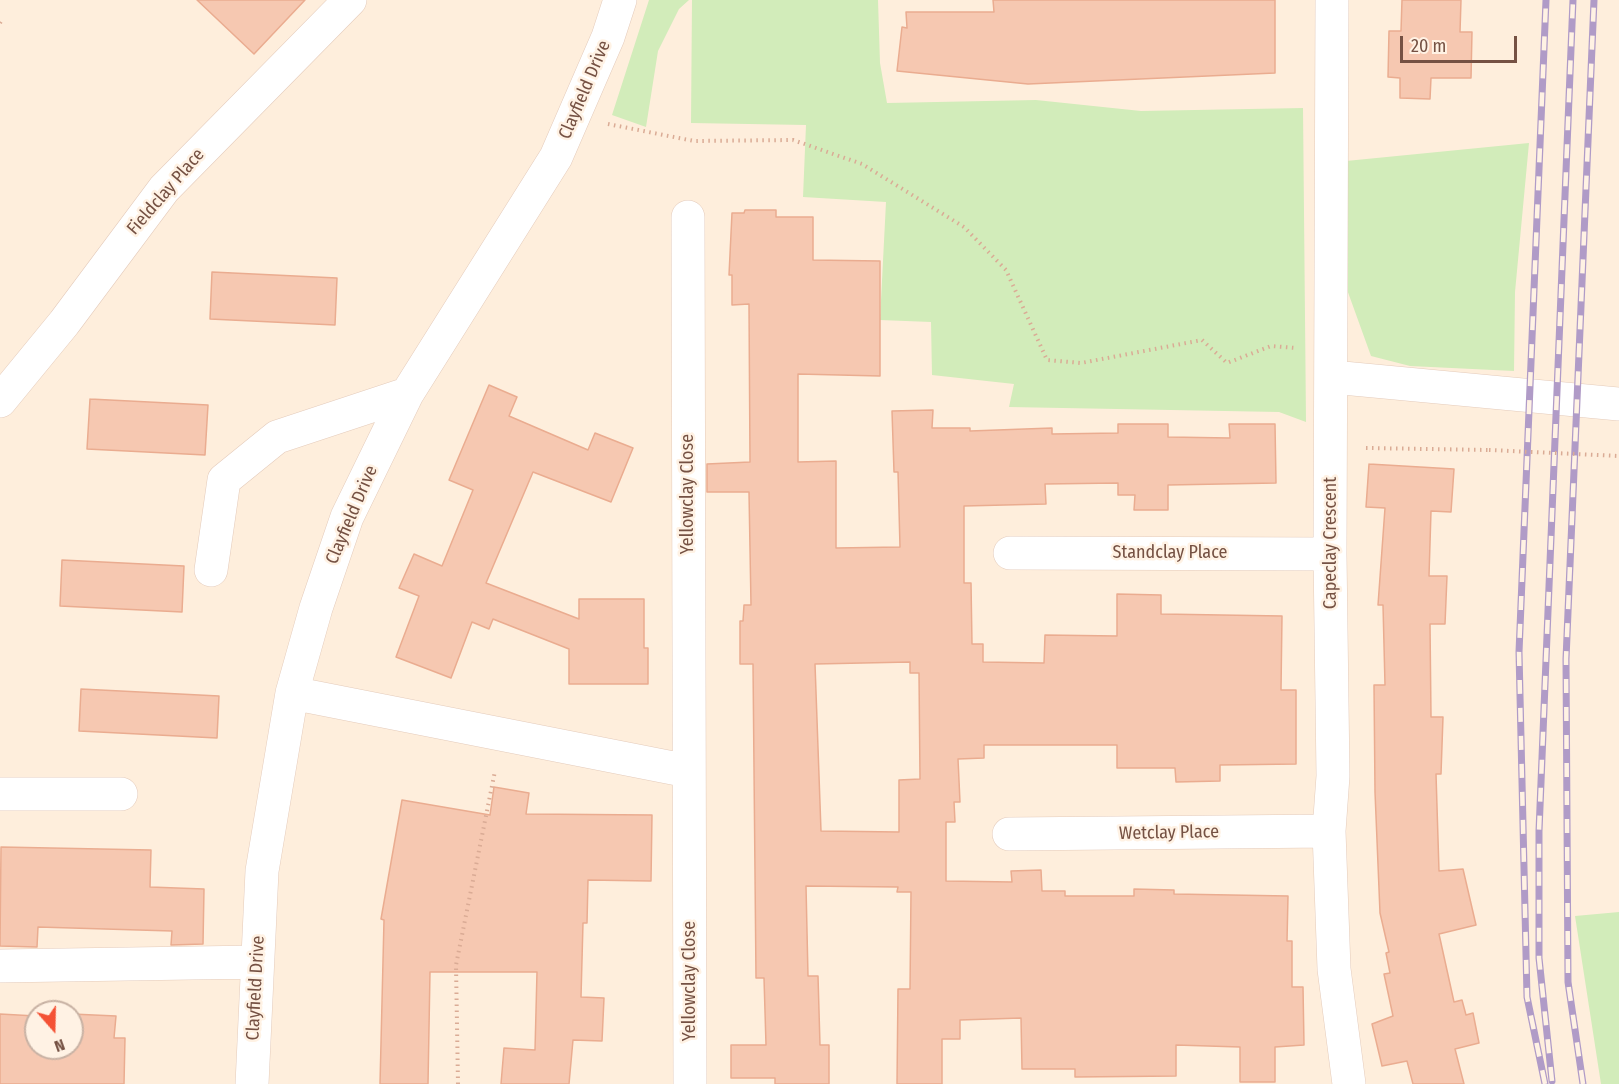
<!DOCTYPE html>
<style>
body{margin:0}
#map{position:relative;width:1619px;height:1084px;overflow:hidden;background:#feeedc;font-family:"Fira Sans Condensed",sans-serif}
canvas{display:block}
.north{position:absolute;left:24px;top:1000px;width:60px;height:60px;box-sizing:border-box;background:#fff2e4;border:2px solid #c8b2a4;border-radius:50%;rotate:160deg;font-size:16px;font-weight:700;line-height:24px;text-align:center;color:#755143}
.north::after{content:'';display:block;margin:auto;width:21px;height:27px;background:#f45235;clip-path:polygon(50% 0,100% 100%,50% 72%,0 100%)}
.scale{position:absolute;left:1400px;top:36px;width:117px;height:27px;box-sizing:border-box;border:3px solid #755143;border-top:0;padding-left:8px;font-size:18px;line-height:21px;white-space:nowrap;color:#755143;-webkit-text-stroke:4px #fff2e4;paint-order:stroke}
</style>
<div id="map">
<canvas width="1619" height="1084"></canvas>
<div class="north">N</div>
<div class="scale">20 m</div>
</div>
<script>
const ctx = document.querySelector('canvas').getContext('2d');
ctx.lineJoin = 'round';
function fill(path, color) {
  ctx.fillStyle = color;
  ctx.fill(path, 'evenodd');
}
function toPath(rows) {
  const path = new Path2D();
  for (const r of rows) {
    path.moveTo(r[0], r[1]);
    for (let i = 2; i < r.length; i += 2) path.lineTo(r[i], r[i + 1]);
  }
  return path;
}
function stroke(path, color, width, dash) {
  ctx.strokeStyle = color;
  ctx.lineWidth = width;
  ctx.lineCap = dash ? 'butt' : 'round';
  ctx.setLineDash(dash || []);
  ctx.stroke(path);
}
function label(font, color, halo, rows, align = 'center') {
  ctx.font = font + ' "Fira Sans Condensed",sans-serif';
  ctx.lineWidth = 5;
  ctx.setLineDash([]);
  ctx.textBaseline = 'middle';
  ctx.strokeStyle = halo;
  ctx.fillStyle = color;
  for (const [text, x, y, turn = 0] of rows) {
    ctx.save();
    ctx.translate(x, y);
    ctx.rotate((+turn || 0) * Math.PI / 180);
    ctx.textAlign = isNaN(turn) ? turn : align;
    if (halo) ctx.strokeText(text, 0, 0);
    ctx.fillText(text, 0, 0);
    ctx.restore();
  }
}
const green = toPath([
 [649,0,689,0,679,9,658,51,646,127,612,115],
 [692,0,878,0,880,63,887,103,1036,100,1141,111,1303,108,1306,422,1279,412,1009,407,1014,384,932,375,931,322,880,320,886,202,803,197,806,125,691,123],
 [1529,143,1515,292,1514,371,1410,366,1371,356,1345,284,1346,161],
 [1619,912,1619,1084,1601,1084,1575,916]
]);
const building = toPath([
 [197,0,305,0,254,54,197,0],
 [993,0,1275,0,1275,73,1028,84,897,71,902,27,907,28,906,12,994,12,993,0],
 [1402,0,1461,0,1460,32,1472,32,1471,78,1431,78,1430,99,1400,98,1400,78,1388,77,1389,31,1401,31,1402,0],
 [745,210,776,210,776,217,813,217,813,260,880,261,880,376,798,374,798,462,836,461,836,548,900,547,898,472,894,472,892,411,933,410,932,428,970,428,970,431,1052,428,1052,434,1118,433,1118,424,1168,424,1168,437,1230,438,1229,424,1275,424,1276,483,1168,485,1168,510,1134,510,1135,495,1118,495,1118,483,1045,484,1046,504,964,506,964,583,971,583,972,644,983,644,983,662,1044,663,1045,635,1117,636,1117,594,1161,595,1161,614,1282,616,1281,690,1296,690,1296,764,1220,765,1220,781,1176,782,1175,768,1117,768,1117,745,984,745,984,758,958,759,960,802,954,802,955,822,946,822,946,881,1012,882,1011,871,1041,870,1042,891,1065,891,1065,896,1134,896,1134,889,1174,890,1174,894,1288,896,1287,941,1292,941,1292,987,1303,987,1304,1045,1275,1047,1275,1082,1240,1082,1240,1047,1176,1045,1176,1076,1075,1077,1075,1069,1022,1069,1021,1018,960,1020,960,1039,942,1039,942,1084,897,1084,898,989,910,989,911,892,897,892,898,887,806,886,808,976,818,976,820,1045,829,1045,829,1084,775,1084,775,1078,731,1078,731,1045,766,1045,764,978,756,978,753,664,740,664,740,621,743,621,744,605,751,605,749,492,707,492,707,464,750,462,749,304,732,305,732,275,729,275,732,213,744,213,745,210],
 [910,662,910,673,919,673,920,779,899,780,899,832,821,831,815,664,910,662],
 [212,272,337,278,335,325,210,319,212,272],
 [489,385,517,397,509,416,588,450,595,433,633,448,611,502,533,472,486,583,579,619,579,599,644,599,644,648,648,648,648,684,569,684,569,649,493,619,489,629,472,622,451,678,396,657,419,596,399,588,414,554,442,566,473,490,449,480,489,385],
 [90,399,208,405,205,455,87,449,90,399],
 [1369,464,1454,469,1451,512,1431,511,1429,576,1447,576,1445,624,1430,624,1431,717,1443,717,1441,774,1436,774,1439,871,1463,869,1476,925,1439,934,1454,1002,1462,1000,1466,1015,1473,1013,1479,1043,1455,1049,1464,1084,1413,1084,1407,1061,1382,1066,1372,1024,1393,1016,1384,974,1390,973,1386,953,1389,952,1380,913,1375,792,1374,685,1385,685,1383,605,1378,605,1385,508,1366,507,1369,464],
 [62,560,184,566,182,612,60,606,62,560],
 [81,689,219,696,217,738,79,731,81,689],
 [494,787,529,793,526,814,652,815,651,881,588,880,587,923,583,923,581,997,604,998,602,1041,573,1040,569,1084,501,1084,504,1048,535,1050,537,972,430,972,428,1084,380,1084,384,920,381,919,402,800,490,815,494,787],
 [1,847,151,850,150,887,204,889,203,944,171,945,172,931,38,927,37,947,0,946,1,847],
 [0,1014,36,1016,36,1048,72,1048,72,1014,116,1016,114,1038,125,1038,124,1084,0,1084,0,1014]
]);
const path = toPath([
 [0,23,3,18],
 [608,124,694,141,793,140,862,164,964,227,1006,270,1047,360,1081,363,1202,340,1227,363,1271,346,1295,348],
 [1366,448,1489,450],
 [458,1084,456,965,495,771]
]);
const minor = toPath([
 [1332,0,1330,554,1333,776,1329,831,1334,969,1349,1084],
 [688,217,690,1084],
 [1332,377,1619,404],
 [0,401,64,323,164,189,350,0],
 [1010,553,1330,554],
 [211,570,224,480,277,437,407,394],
 [292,693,688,771],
 [0,794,121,794],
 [1009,834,1329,831],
 [0,966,257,962],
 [252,1084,262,871,292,693,316,608,347,517,407,394,556,157,608,37,620,0]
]);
const rail = toPath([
 [1552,1081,1539,958,1539,831,1573,0],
 [1545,1084,1527,997,1519,652,1546,0],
 [1583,1084,1568,982,1566,659,1594,0]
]);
const pathBridge = toPath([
 [1489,450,1619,456]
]);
const streetNames = [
 ["Clayfield Drive",585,90,-67],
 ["Fieldclay Place",166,192,-49],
 ["Yellowclay Close",688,494,-90],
 ["Clayfield Drive",352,515,-67],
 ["Capeclay Crescent",1331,543,-90],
 ["Standclay Place",1170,553],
 ["Wetclay Place",1169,833,-1],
 ["Yellowclay Close",690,981,-90],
 ["Clayfield Drive",256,988,-87]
];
fill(green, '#d2ecba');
fill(building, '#f6c8b1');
stroke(building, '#eaac90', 1.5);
stroke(minor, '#e4cbbb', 34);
stroke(path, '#daab95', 4, [1.5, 4.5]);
stroke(minor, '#fff', 33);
stroke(rail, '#b09bc7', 7);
stroke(rail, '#fff2e4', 4.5, [14]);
stroke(pathBridge, '#daab95', 4, [1.5, 4.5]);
label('18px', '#755143', '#fff2e4', streetNames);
</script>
